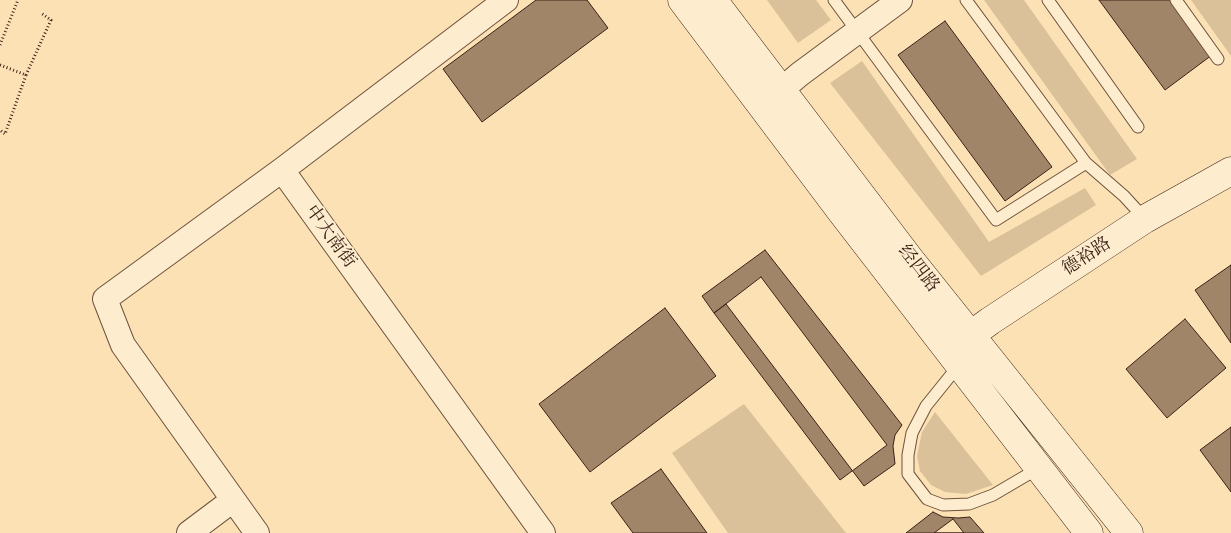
<!DOCTYPE html>
<meta charset="utf-8">
<style>
body{margin:0}
canvas{display:block;background:#fce1b4}
</style>
<canvas width="1231" height="533"></canvas>
<script>
const ctx = document.querySelector('canvas').getContext('2d');
ctx.lineJoin = 'round';
function fill(path, color) {
  ctx.fillStyle = color;
  ctx.fill(path, 'evenodd');
}
function toPath(rows) {
  const path = new Path2D();
  for (const r of rows) {
    path.moveTo(r[0], r[1]);
    for (let i = 2; i < r.length; i += 2) path.lineTo(r[i], r[i + 1]);
  }
  return path;
}
function stroke(path, color, width, dash) {
  ctx.strokeStyle = color;
  ctx.lineWidth = width;
  ctx.lineCap = dash ? 'butt' : 'round';
  ctx.setLineDash(dash || []);
  ctx.stroke(path);
}
function label(font, color, halo, rows, align = 'center') {
  ctx.font = font + ' Cardo,"Noto Serif SC",serif';
  ctx.lineWidth = 4;
  ctx.setLineDash([]);
  ctx.textBaseline = 'middle';
  ctx.strokeStyle = halo;
  ctx.fillStyle = color;
  for (const [text, x, y, turn = 0] of rows) {
    ctx.save();
    ctx.translate(x, y);
    ctx.rotate((+turn || 0) * Math.PI / 180);
    ctx.textAlign = isNaN(turn) ? turn : align;
    if (halo) ctx.strokeText(text, 0, 0);
    ctx.fillText(text, 0, 0);
    ctx.restore();
  }
}
const green = toPath([
 [767,0,816,0,831,20,798,43],
 [984,0,1024,0,1137,159,1110,175],
 [1191,0,1231,0,1231,56],
 [862,61,989,242,1085,188,1096,205,981,276,830,83],
 [744,404,846,533,728,533,672,453],
 [935,412,993,485,966,494,945,492,931,485,920,471,917,456,922,432]
]);
const building = toPath([
 [536,0,587,0,608,28,482,122,443,69,536,0],
 [1099,0,1172,0,1212,55,1165,90,1099,0],
 [945,21,1052,167,1005,201,898,55,945,21],
 [765,250,902,425,895,435,893,446,895,464,864,486,726,304,714,313,702,296,765,250],
 [1231,265,1231,343,1195,290,1231,265],
 [761,277,887,445,840,480,714,313,761,277],
 [665,308,716,376,590,472,539,404,665,308],
 [1185,319,1226,368,1167,418,1126,369,1185,319],
 [1231,427,1231,492,1200,450,1231,427],
 [661,469,707,533,633,533,611,503,661,469],
 [933,512,943,517,958,518,970,517,984,533,906,533,933,512],
 [953,519,964,533,934,533,953,519]
]);
const path = toPath([
 [0,45,18,0],
 [0,65,26,75,5,134,0,130],
 [26,75,51,20,41,13]
]);
const lane = toPath([
 [834,0,996,220,1086,163],
 [966,0,1086,163,1124,196,1145,219],
 [1048,0,1138,127],
 [1176,0,1218,59],
 [959,365,926,406,912,433,908,455,908,474,927,499,943,505,969,504,993,495,1039,468]
]);
const street = toPath([
 [781,90,800,74,900,0],
 [282,170,543,533],
 [189,533,233,500],
 [257,533,123,345,105,299,282,170,506,0]
]);
const secondary = toPath([
 [682,0,840,210,1089,533],
 [713,0,909,258,1129,533],
 [957,347,971,335,990,321,1145,219,1231,171]
]);
const streetNames = [
 ["中大南街",330,237,54],
 ["德裕路",1087,257,-33],
 ["经四路",918,269,52]
];
fill(green, '#dbc199');
fill(building, '#a08569');
stroke(building, '#3c2217', 1);
stroke(lane, '#6c523e', 13);
stroke(street, '#6c523e', 26);
stroke(secondary, '#3c2217', 29);
stroke(path, '#3c2217', 3, [1, 2.5]);
stroke(lane, '#fdecce', 11);
stroke(street, '#fdecce', 24);
stroke(secondary, '#fdecce', 28);
label('18px', '#3c2217', '#fdecce', streetNames);
</script>
